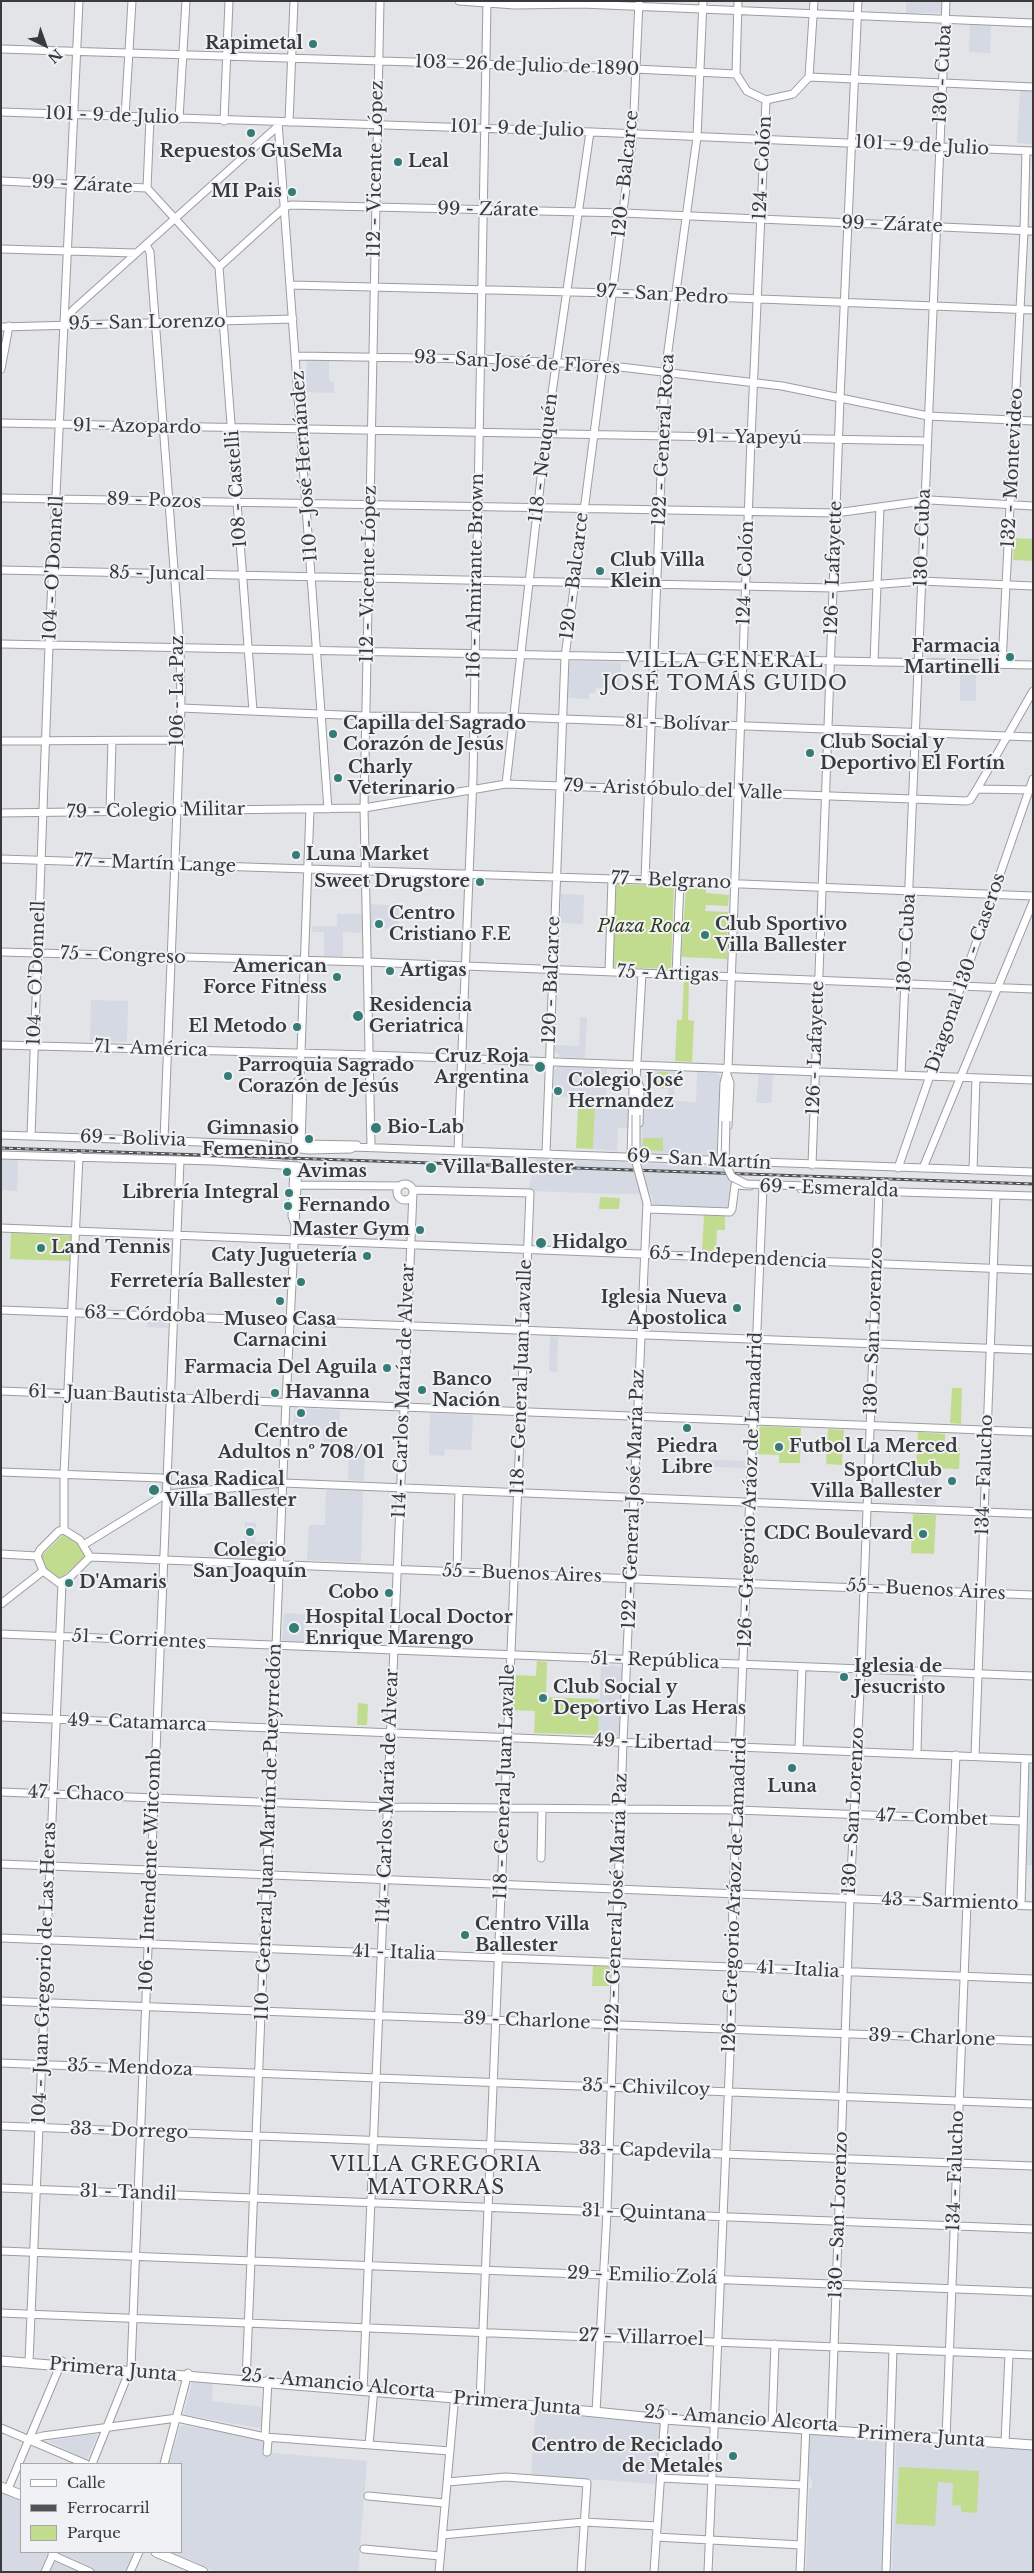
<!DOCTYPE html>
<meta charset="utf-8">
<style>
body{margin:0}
#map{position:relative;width:1034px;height:2573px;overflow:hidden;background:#e2e4e7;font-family:"Libre Baskerville",serif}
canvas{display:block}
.frame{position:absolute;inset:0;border:2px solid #393a3b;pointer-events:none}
.legend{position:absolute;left:20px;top:2463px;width:162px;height:90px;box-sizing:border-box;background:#eff1f4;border:1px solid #a6a8aa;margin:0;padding:6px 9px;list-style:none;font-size:15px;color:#393a3b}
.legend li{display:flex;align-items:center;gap:10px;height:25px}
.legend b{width:25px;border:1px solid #a6a8aa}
.north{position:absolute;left:20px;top:20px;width:50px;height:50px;-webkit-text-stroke:4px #eff1f4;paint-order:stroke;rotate:138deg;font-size:14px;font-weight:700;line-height:20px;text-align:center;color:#393a3b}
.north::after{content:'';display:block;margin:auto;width:18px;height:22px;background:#393a3b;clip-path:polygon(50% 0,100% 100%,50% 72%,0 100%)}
</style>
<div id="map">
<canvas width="1034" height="2573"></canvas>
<div class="frame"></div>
<ul class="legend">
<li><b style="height:6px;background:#fff"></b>Calle</li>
<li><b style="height:6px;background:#515253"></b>Ferrocarril</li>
<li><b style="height:14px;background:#c2dc8f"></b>Parque</li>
</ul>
<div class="north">N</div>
</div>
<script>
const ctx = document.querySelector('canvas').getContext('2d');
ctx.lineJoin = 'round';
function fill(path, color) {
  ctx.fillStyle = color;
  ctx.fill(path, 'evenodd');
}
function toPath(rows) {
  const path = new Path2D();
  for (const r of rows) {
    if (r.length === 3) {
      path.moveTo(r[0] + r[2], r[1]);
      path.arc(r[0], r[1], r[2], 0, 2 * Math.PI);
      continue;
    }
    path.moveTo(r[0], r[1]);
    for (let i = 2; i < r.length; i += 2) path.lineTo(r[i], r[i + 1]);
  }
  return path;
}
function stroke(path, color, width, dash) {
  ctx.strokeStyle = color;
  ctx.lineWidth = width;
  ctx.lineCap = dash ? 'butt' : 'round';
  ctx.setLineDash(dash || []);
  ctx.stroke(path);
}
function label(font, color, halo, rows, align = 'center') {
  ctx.font = font + ' "Libre Baskerville",serif';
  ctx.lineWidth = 4;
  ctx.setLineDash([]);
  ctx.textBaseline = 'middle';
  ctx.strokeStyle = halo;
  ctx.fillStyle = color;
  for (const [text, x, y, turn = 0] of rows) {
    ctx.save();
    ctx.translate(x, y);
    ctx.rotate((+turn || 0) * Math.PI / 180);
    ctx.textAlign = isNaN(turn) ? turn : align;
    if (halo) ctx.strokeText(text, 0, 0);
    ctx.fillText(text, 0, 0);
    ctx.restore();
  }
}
const built = toPath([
 [906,1,941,1,941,13,906,13],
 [970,25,991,26,990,53,969,52],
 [1020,90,1033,91,1032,144,1017,143],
 [307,361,329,361,329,381,334,382,334,393,305,392],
 [572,661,621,662,620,688,596,688,595,693,589,693,589,699,568,698,569,663],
 [960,668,976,668,976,701,960,701],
 [561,894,584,895,583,924,560,923],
 [371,904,399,906,398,929,371,928],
 [337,914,362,914,362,933,343,932,343,956,324,956,324,932,312,932,312,926,337,926],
 [91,1000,128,1001,127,1042,90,1041],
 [580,1017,587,1017,585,1058,561,1057,554,1051,555,1045,579,1046],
 [558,1066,607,1069,606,1096,631,1097,630,1128,618,1128,617,1151,593,1149,595,1109,578,1109,578,1097,553,1096,554,1070],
 [647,1070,675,1071,674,1101,696,1102,697,1072,717,1073,722,1079,719,1152,715,1155,643,1152,641,1149,643,1099,668,1100,668,1089,655,1088,655,1078,644,1077],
 [759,1074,773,1074,771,1103,756,1103],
 [2,1158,18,1158,17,1191,1,1190],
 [536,1158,724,1167,732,1180,730,1207,728,1209,653,1206,652,1195,528,1191],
 [147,1321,167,1321,168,1328,147,1327],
 [550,1336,558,1337,557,1372,549,1371],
 [295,1408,340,1410,339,1445,323,1444,323,1430,292,1429],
 [430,1413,473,1415,471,1450,445,1449,444,1456,429,1455],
 [349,1445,365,1446,364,1481,348,1480],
 [710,1460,747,1461,746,1468,710,1467],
 [916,1468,938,1469,936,1504,915,1503],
 [147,1484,162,1484,162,1491,151,1497,146,1490],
 [326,1490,363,1491,361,1562,307,1560,309,1525,325,1525],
 [245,1522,256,1523,255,1542,277,1542,277,1558,275,1560,244,1558],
 [284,1613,305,1614,304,1642,282,1642],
 [601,1664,622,1667,619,1736,598,1735],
 [1033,1764,1033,1865,1026,1865,1029,1765],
 [195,2381,213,2382,212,2401,263,2407,261,2426,259,2428,186,2415,184,2412,192,2383],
 [536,2410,661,2422,656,2484,531,2475],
 [183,2425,265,2440,264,2452,367,2461,358,2572,217,2572,170,2552,181,2552,181,2464,169,2464,180,2427],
 [811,2433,885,2441,881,2572,806,2572,809,2488,812,2488,812,2481,808,2473,809,2435],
 [96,2434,97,2436,87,2459,48,2441],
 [898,2440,1033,2450,1033,2572,892,2572,896,2442],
 [1,2491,21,2500,21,2552,135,2552,126,2572,1,2572]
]);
const green = toPath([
 [1014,538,1033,539,1033,561,1013,560],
 [616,884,674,886,671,969,613,967],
 [686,887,706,888,706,893,729,895,728,906,706,905,705,911,728,912,727,959,681,957],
 [684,979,689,979,688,1020,694,1021,692,1062,675,1061,677,1020,682,1020],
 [658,1072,668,1072,668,1088,657,1088],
 [578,1109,595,1109,593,1149,576,1148],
 [643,1138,663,1138,663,1151,642,1150],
 [600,1197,620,1198,619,1209,599,1209],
 [704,1215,725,1216,725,1230,717,1230,716,1251,702,1251],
 [11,1233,71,1236,70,1261,10,1259],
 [952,1388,962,1388,961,1424,950,1423],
 [761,1426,801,1428,800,1463,779,1463,779,1455,758,1454,759,1429],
 [828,1429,844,1430,842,1465,826,1464],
 [918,1432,945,1434,945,1447,960,1448,959,1469,916,1468],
 [913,1514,936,1515,934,1554,911,1553],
 [65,1533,79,1542,86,1556,60,1579,46,1569,41,1556],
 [537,1661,547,1662,546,1697,599,1699,598,1735,534,1733,535,1711,513,1710,515,1675,536,1676],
 [358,1703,368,1704,367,1725,357,1725],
 [593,1966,610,1967,609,1986,592,1986],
 [899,2467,979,2471,977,2513,961,2512,961,2506,952,2505,953,2483,938,2482,935,2526,896,2524]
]);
const minorTunnel = toPath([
 [282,1162,294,1160,297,1144]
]);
const minor = toPath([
 [459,1,515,5,582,4,1033,23],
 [738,1,736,74,747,91,766,100,793,94,809,77,814,1],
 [1,49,635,69,736,74],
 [809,77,1033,87],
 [1,112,592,132,1033,151],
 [125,117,132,1],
 [179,119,186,1],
 [224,121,229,1],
 [278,122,328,809],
 [289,122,294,1],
 [1,181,147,188,219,267],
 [147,188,150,118],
 [146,245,150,252,180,648,181,708,164,1140],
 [1,249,135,253],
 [219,267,285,207,291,205,623,213,1033,231],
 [219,267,253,711],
 [291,285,612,293,1033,310],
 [65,321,73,310,278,126],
 [1,327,293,319],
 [297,356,481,359,603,365,782,386,928,416,1033,421],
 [1,369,9,326],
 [1,423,926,441],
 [1,498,836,513,930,500,1033,506],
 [1,570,833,588,921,581,1033,586],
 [1,644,1033,665],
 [874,662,880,507],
 [1002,664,1024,231,1026,151],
 [181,708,365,716,513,717,1033,737],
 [1,741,180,740],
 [506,784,546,434,590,132],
 [977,789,1033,691],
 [310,809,300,1079,303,1083,301,1144,357,1145],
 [110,811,112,741],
 [1,813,364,808,506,784,966,801,970,800,977,789,1033,790],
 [1,859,645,880,1033,896],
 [645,880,665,373,697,137,703,1],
 [1,952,367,962,1033,989],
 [609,972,612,879],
 [676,974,680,882],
 [1,1045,370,1055,1033,1080],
 [727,1075,730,1083,728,1126],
 [901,1075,946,1],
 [637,1079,640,1088,639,1123],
 [1,1135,256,1144,309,1150,351,1149],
 [31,1136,49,645,79,1],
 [371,1146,364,808,380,1],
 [353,1147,1033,1172],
 [295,1148,297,1082,300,1079],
 [458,1150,473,777,487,1],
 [546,1153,565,657,633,134,639,1],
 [1,1155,213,1161,298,1166,286,1401,246,2382],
 [631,1157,633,1089,636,1079,642,973],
 [721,1161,724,1083,728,1068,751,439,766,100],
 [812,1165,840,398,858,1],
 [294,1166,292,1216,294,1222],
 [898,1168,1033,779],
 [923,1168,1033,902],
 [973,1170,976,1078],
 [405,1192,8],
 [298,1185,400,1186],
 [801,1189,1033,1196],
 [413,1190,530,1193,480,2401],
 [649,1209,730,1212,732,1209,735,1185,750,1186],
 [1,1228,1033,1270],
 [1,1310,1033,1350],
 [1,1391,1033,1432],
 [1,1472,161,1478,167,1480],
 [64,1530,64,1474,79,1156],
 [64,1530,80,1540,90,1557,69,1578,59,1583,43,1571,37,1556,40,1550,59,1531,64,1530],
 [85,1544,166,1494,284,1483,1033,1514],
 [1,1554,37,1556],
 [90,1557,1033,1595],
 [457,1571,459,1490],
 [1,1604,43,1571],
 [1,1634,1033,1676],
 [1,1717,1033,1759],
 [799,1749,802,1667],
 [917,1754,919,1672],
 [975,1756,996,1195],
 [1,1792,388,1807,737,1810,1023,1821],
 [541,1858,542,1809],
 [1,1864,1033,1906],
 [949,1902,956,1755],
 [1021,1905,1025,1759],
 [1,1938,1033,1979],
 [1,2001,1033,2041],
 [1,2063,1033,2104],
 [1,2126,1033,2166],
 [1,2188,1033,2229],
 [1,2251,1033,2292],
 [1,2313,1033,2355],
 [29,2362,62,1583],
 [363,2391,413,1192],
 [596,2412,607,2212,623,1742,647,1203],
 [772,2427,775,2344],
 [1,2428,86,2464],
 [831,2431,850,1898,861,1669,879,1191],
 [946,2438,967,1903],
 [28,2440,43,2436,177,2418,265,2437,450,2451],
 [1005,2443,1009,2354],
 [369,2445,374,2388],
 [267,2452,268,2441,265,2437,268,2380],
 [92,2464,131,2367,180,1160],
 [164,2464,188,2373],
 [661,2478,803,2485],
 [447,2482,506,2477,587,2483,581,2572],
 [8,2489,62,2361],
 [368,2496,444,2503],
 [442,2535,584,2522,657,2526],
 [656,2537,801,2545],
 [364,2549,440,2556],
 [52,2555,90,2572],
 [45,2572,54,2552],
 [130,2572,139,2552],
 [439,2572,455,2394],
 [654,2572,665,2413],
 [708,2572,731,2029,733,1895,763,1187],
 [800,2572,806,2424],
 [886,2572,893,2349]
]);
const major = toPath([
 [1,2361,455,2398,664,2419,1033,2445],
 [1,2487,21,2495],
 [156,2552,203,2572]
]);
const rail = toPath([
 [1,1148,1033,1184]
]);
const minorBridge = toPath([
 [636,1115,636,1162,647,1203],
 [726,1121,725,1163,732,1177,746,1184,807,1186]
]);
const markers = [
 [313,44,5,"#357c75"],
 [251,133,5,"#357c75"],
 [398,162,5,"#357c75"],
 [292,192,5,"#357c75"],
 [600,571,5,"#357c75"],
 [1010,657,5,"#357c75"],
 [333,734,5,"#357c75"],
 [810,753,5,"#357c75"],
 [338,778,5,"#357c75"],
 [296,855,5,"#357c75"],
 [480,882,5,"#357c75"],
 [379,924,5,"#357c75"],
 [705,935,5,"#357c75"],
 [390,971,5,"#357c75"],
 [337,977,5,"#357c75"],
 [358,1016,6,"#357c75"],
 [297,1027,5,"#357c75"],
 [540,1067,6,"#357c75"],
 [228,1076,5,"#357c75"],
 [558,1091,5,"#357c75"],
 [376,1128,6,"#357c75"],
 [309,1139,5,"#357c75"],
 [431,1168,6,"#357c75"],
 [287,1172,5,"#357c75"],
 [289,1193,5,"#357c75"],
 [288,1206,5,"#357c75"],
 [420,1230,5,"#357c75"],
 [541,1243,6,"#357c75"],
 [41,1248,5,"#357c75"],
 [367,1256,5,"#357c75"],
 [301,1282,5,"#357c75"],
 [280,1301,5,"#357c75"],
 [737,1308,5,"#357c75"],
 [387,1368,5,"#357c75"],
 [422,1390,5,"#357c75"],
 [275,1393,5,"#357c75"],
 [301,1413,5,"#357c75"],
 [687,1428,5,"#357c75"],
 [779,1447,5,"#357c75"],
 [952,1481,5,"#357c75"],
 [154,1490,6,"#357c75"],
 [250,1532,5,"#357c75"],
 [923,1534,5,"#357c75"],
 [69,1583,5,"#357c75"],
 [389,1593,5,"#357c75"],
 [294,1628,6,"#357c75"],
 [844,1677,5,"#357c75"],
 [543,1698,5,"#357c75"],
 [792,1768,5,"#357c75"],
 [465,1935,5,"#357c75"],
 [733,2456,5,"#357c75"]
];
const poiNames = [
 ["Rapimetal",303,44,"right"],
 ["Repuestos GuSeMa",251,152,"center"],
 ["Leal",408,162],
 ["MI Pais",282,192,"right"],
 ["Club Villa",610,561],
 ["Klein",610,582],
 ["Farmacia",1000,647,"right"],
 ["Martinelli",1000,668,"right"],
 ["Capilla del Sagrado",343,724],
 ["Corazón de Jesús",343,745],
 ["Club Social y",820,743],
 ["Deportivo El Fortín",820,764],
 ["Charly",348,768],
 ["Veterinario",348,789],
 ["Luna Market",306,855],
 ["Sweet Drugstore",470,882,"right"],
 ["Centro",389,914],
 ["Cristiano F.E",389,935],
 ["Club Sportivo",715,925],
 ["Villa Ballester",715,946],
 ["American",327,967,"right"],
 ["Force Fitness",327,988,"right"],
 ["Artigas",400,971],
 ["Residencia",369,1006],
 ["Geriatrica",369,1027],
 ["El Metodo",287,1027,"right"],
 ["Cruz Roja",529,1057,"right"],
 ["Argentina",529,1078,"right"],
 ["Parroquia Sagrado",238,1066],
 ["Corazón de Jesús",238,1087],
 ["Colegio José",568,1081],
 ["Hernandez",568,1102],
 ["Bio-Lab",387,1128],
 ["Gimnasio",299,1129,"right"],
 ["Femenino",299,1150,"right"],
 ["Villa Ballester",442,1168],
 ["Avimas",297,1172],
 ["Librería Integral",279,1193,"right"],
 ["Fernando",298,1206],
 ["Master Gym",410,1230,"right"],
 ["Hidalgo",552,1243],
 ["Land Tennis",51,1248],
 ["Caty Juguetería",357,1256,"right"],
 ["Ferretería Ballester",291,1282,"right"],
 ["Iglesia Nueva",727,1298,"right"],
 ["Apostolica",727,1319,"right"],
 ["Museo Casa",280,1320,"center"],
 ["Carnacini",280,1341,"center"],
 ["Farmacia Del Aguila",377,1368,"right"],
 ["Banco",432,1380],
 ["Nación",432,1401],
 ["Havanna",285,1393],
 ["Centro de",301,1432,"center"],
 ["Adultos nº 708/01",301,1453,"center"],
 ["Piedra",687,1447,"center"],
 ["Libre",687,1468,"center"],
 ["Futbol La Merced",789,1447],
 ["SportClub",942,1471,"right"],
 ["Villa Ballester",942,1492,"right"],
 ["Casa Radical",165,1480],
 ["Villa Ballester",165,1501],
 ["CDC Boulevard",913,1534,"right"],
 ["Colegio",250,1551,"center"],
 ["San Joaquín",250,1572,"center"],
 ["D'Amaris",79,1583],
 ["Cobo",379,1593,"right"],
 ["Hospital Local Doctor",305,1618],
 ["Enrique Marengo",305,1639],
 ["Iglesia de",854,1667],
 ["Jesucristo",854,1688],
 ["Club Social y",553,1688],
 ["Deportivo Las Heras",553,1709],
 ["Luna",792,1787,"center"],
 ["Centro Villa",475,1925],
 ["Ballester",475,1946],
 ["Centro de Reciclado",723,2446,"right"],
 ["de Metales",723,2467,"right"]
];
const streetNames = [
 ["103 - 26 de Julio de 1890",527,66,2],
 ["130 - Cuba",943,74,-87],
 ["101 - 9 de Julio",112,116,2],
 ["101 - 9 de Julio",517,129,2],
 ["101 - 9 de Julio",922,146,3],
 ["124 - Colón",763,168,-87],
 ["112 - Vicente López",376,169,-89],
 ["120 - Balcarce",626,174,-84],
 ["99 - Zárate",82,185,3],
 ["99 - Zárate",488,210,1],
 ["99 - Zárate",892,225,2],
 ["97 - San Pedro",662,295,3],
 ["95 - San Lorenzo",147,323,-1],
 ["93 - San José de Flores",517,363,3],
 ["91 - Azopardo",137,427,1],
 ["91 - Yapeyú",749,438,1],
 ["122 - General Roca",664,440,-87],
 ["118 - Neuquén",544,458,-83],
 ["110 - José Hernández",305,466,-94],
 ["132 - Montevideo",1013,468,-87],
 ["108 - Castelli",237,489,-94],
 ["89 - Pozos",154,501,2],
 ["130 - Cuba",923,538,-88],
 ["104 - O'Donnell",54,568,-87],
 ["126 - Lafayette",834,568,-88],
 ["124 - Colón",746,573,-88],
 ["85 - Juncal",157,574,1],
 ["112 - Vicente López",369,574,-89],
 ["116 - Almirante Brown",476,576,-89],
 ["120 - Balcarce",575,576,-83],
 ["106 - La Paz",178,691,-90],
 ["81 - Bolívar",677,724,2],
 ["79 - Aristóbulo del Valle",673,790,2],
 ["79 - Colegio Militar",156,811,-1],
 ["77 - Martín Lange",155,864,2],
 ["77 - Belgrano",671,881,2],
 ["130 - Cuba",907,943,-87],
 ["75 - Congreso",123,956,2],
 ["104 - O'Donnell",37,973,-88],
 ["Diagonal 130 - Caseros",966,973,-71],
 ["75 - Artigas",668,974,2],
 ["120 - Balcarce",552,980,-88],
 ["126 - Lafayette",816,1048,-88],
 ["71 - América",151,1049,2],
 ["69 - Bolivia",133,1139,2],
 ["69 - San Martín",699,1160,3],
 ["69 - Esmeralda",829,1189,2],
 ["65 - Independencia",738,1258,3],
 ["63 - Córdoba",145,1315,2],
 ["130 - San Lorenzo",874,1331,-88],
 ["118 - General Juan Lavalle",522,1377,-88],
 ["114 - Carlos María de Alvear",404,1391,-88],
 ["61 - Juan Bautista Alberdi",144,1396,2],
 ["134 - Falucho",985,1475,-88],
 ["126 - Gregorio Aráoz de Lamadrid",751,1490,-88],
 ["122 - General José María Paz",634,1499,-88],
 ["55 - Buenos Aires",522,1574,2],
 ["55 - Buenos Aires",926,1590,3],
 ["51 - Corrientes",139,1640,3],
 ["51 - República",655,1661,2],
 ["49 - Catamarca",137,1723,2],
 ["49 - Libertad",653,1743,2],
 ["118 - General Juan Lavalle",505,1782,-88],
 ["47 - Chaco",76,1794,2],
 ["114 - Carlos María de Alvear",388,1796,-88],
 ["130 - San Lorenzo",854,1811,-87],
 ["47 - Combet",932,1818,2],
 ["110 - General Juan Martín de Pueyrredón",269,1832,-88],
 ["106 - Intendente Witcomb",151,1870,-88],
 ["126 - Gregorio Aráoz de Lamadrid",735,1895,-88],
 ["43 - Sarmiento",950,1902,2],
 ["122 - General José María Paz",617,1903,-88],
 ["41 - Italia",394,1953,2],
 ["41 - Italia",798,1970,3],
 ["104 - Juan Gregorio de Las Heras",45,1973,-88],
 ["39 - Charlone",527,2021,2],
 ["39 - Charlone",932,2038,2],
 ["35 - Mendoza",130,2068,2],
 ["35 - Chivilcoy",646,2088,2],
 ["33 - Dorrego",129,2131,2],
 ["33 - Capdevila",645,2151,2],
 ["134 - Falucho",956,2171,-88],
 ["31 - Tandil",128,2193,2],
 ["31 - Quintana",644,2213,2],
 ["130 - San Lorenzo",839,2215,-88],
 ["29 - Emilio Zolá",642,2276,2],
 ["27 - Villarroel",641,2338,2],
 ["Primera Junta",113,2370,5],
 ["25 - Amancio Alcorta",338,2384,5],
 ["Primera Junta",517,2404,5],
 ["25 - Amancio Alcorta",741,2419,4],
 ["Primera Junta",921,2437,4]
];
const parkNames = [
 ["Plaza Roca",644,927]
];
const quarterNames = [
 ["VILLA GENERAL",725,661],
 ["JOSÉ TOMÁS GUIDO",725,684],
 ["VILLA GREGORIA",436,2165],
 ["MATORRAS",436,2188]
];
fill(built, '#d4d9e3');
fill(green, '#c2dc8f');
stroke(minorTunnel, '#c0c2c5', 7, [7, 3.5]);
stroke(minor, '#9b9da0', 9);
stroke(major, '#9b9da0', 11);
stroke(minor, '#fff', 7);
stroke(major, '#fff', 9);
stroke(rail, '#515253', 3);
stroke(rail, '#eff1f4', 1, [4]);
stroke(minorBridge, '#9b9da0', 9, []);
stroke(minorBridge, '#fff', 7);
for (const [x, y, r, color] of markers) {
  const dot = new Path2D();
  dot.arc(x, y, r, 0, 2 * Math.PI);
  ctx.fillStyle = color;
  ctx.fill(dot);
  stroke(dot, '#eff1f4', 2);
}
label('bold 18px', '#393a3b', '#eff1f4', poiNames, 'left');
label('18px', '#393a3b', '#eff1f4', streetNames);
label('italic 18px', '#303c17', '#eff1f4', parkNames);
ctx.letterSpacing = '1px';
label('20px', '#393a3b', '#eff1f4', quarterNames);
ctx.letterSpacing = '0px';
</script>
